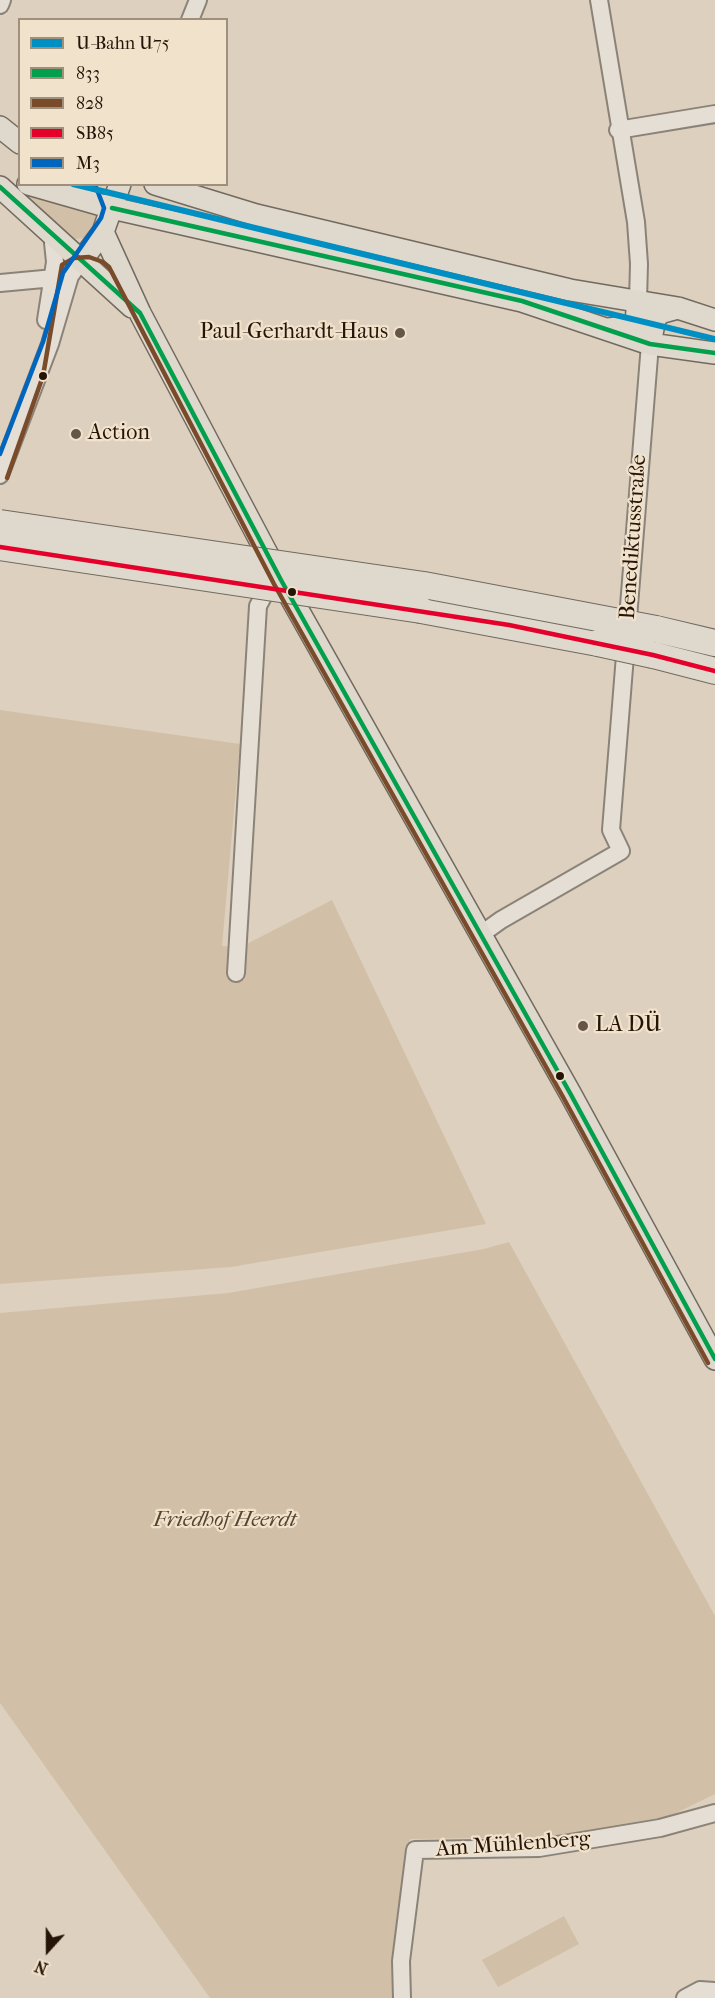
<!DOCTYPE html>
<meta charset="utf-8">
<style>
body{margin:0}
#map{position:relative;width:715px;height:1998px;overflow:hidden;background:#ddd0be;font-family:"IM FELL French Canon",serif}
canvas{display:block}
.legend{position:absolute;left:18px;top:18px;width:210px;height:168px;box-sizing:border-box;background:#f1e2cc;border:2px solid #9f907e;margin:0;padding:8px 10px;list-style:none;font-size:18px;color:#241508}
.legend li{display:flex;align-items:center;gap:12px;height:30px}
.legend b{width:30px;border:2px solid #9f907e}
.north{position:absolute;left:18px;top:1920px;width:60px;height:60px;-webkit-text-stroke:4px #f1e2cc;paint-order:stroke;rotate:201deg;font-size:16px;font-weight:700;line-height:24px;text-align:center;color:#241508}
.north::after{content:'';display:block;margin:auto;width:21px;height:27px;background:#241508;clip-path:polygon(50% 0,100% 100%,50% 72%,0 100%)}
</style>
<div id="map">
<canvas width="715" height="1998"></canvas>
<ul class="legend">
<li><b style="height:8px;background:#008fc2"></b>U-Bahn U75</li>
<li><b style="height:8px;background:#029f4d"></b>833</li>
<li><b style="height:8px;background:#7a4b2a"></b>828</li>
<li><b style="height:8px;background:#e4002b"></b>SB85</li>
<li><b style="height:8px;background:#0065bd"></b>M3</li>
</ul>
<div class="north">N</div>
</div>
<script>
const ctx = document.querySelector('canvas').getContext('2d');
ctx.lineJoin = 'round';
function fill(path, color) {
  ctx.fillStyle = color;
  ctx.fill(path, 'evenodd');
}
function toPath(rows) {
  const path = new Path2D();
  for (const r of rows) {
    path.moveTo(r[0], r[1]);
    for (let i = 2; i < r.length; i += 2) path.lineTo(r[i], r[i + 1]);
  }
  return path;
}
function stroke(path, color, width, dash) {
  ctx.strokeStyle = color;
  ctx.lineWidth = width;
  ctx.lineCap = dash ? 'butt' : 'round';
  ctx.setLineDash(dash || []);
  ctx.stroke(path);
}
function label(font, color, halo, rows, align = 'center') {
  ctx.font = font + ' "IM FELL French Canon",serif';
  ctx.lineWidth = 4.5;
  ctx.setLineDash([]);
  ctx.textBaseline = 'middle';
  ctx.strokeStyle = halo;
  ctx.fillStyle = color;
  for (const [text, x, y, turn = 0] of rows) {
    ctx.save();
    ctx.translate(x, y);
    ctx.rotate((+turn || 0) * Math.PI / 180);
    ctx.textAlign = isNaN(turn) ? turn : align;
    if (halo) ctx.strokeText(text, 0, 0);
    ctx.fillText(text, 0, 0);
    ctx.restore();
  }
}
const green = toPath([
 [16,185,100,209,94,229,89,236,83,238,75,239,67,235,13,188],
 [0,710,240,744,222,946,241,947,332,900,486,1224,231,1267,0,1284],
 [509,1242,715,1616,715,1794,670,1816,569,1837,410,1839,396,1932,396,1998,210,1998,0,1703,0,1313,228,1293,484,1249],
 [564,1916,579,1944,498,1987,482,1960]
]);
const minor = toPath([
 [599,0,636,222,639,264,638,301],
 [0,5,2,0],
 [190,20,198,0],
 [618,130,715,114],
 [0,283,54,278,61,283],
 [46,320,55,262,52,233],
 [0,475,50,344,70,276,82,260],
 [480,935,501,920,621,851,611,830,650,344],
 [236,973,258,606,266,591,277,584],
 [402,1998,401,1961,415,1850,539,1848,660,1828,715,1813],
 [685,1998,700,1990,715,1991]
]);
const major = toPath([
 [0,127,20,143],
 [28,184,112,208,522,301,650,344,715,353],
 [155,184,256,215,570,290,678,308,715,320],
 [0,187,132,307],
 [103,232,140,313,281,580,570,1093,715,1359],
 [82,260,103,232,120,184],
 [609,329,632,326,636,321,638,301],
 [650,344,655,319,660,313,678,308]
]);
const highway = toPath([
 [421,610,598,643],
 [656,629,715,643],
 [653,655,715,671]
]);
const highwayBridge = toPath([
 [0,523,424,585,656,629],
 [0,547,421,610],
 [598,643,653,655]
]);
const bus1 = toPath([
 [0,187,140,313,281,580,570,1093,715,1359],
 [112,208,522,301,650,344,715,353]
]);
const bus2 = toPath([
 [7,478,43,376,62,265,74,258,89,257,103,262,109,267,274,584,563,1097,708,1363]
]);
const bus3 = toPath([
 [0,547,509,625,653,655,715,671]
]);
const bus4 = toPath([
 [0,454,43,342,63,273,101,218,104,208,96,187]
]);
const metro1 = toPath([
 [73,184,715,339]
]);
const markers = [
 [400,333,6,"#655648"],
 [43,376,5,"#241508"],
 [76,434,6,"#655648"],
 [292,592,5,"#241508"],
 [583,1026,6,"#655648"],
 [560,1076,5,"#241508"]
];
const poiNames = [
 ["Paul-Gerhardt-Haus",388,333,"right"],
 ["Action",88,434],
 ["LA DÜ",595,1026]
];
const streetNames = [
 ["Benediktusstraße",634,537,-86],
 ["Am Mühlenberg",513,1845,-4]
];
const parkNames = [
 ["Friedhof Heerdt",225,1521]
];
fill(green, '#d1c0a7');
stroke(minor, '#8c8378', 20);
stroke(major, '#726a5f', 24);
stroke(highway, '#726a5f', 28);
stroke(minor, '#e4ded4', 16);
stroke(major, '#dfd8cd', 21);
stroke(highway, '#dfd8cd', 26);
stroke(highwayBridge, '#726a5f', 28, []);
stroke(highwayBridge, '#dfd8cd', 26);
stroke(bus1, '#029f4d', 4.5);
stroke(bus2, '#7a4b2a', 4.5);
stroke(bus3, '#e4002b', 4.5);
stroke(bus4, '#0065bd', 4.5);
stroke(metro1, '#008fc2', 6);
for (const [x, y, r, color] of markers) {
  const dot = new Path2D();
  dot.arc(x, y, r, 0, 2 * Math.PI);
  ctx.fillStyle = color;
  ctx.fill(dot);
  stroke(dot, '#f1e2cc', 2);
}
label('22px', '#241508', '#f1e2cc', poiNames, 'left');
label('22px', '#241508', '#f1e2cc', streetNames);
label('italic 22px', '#554432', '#f1e2cc', parkNames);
</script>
